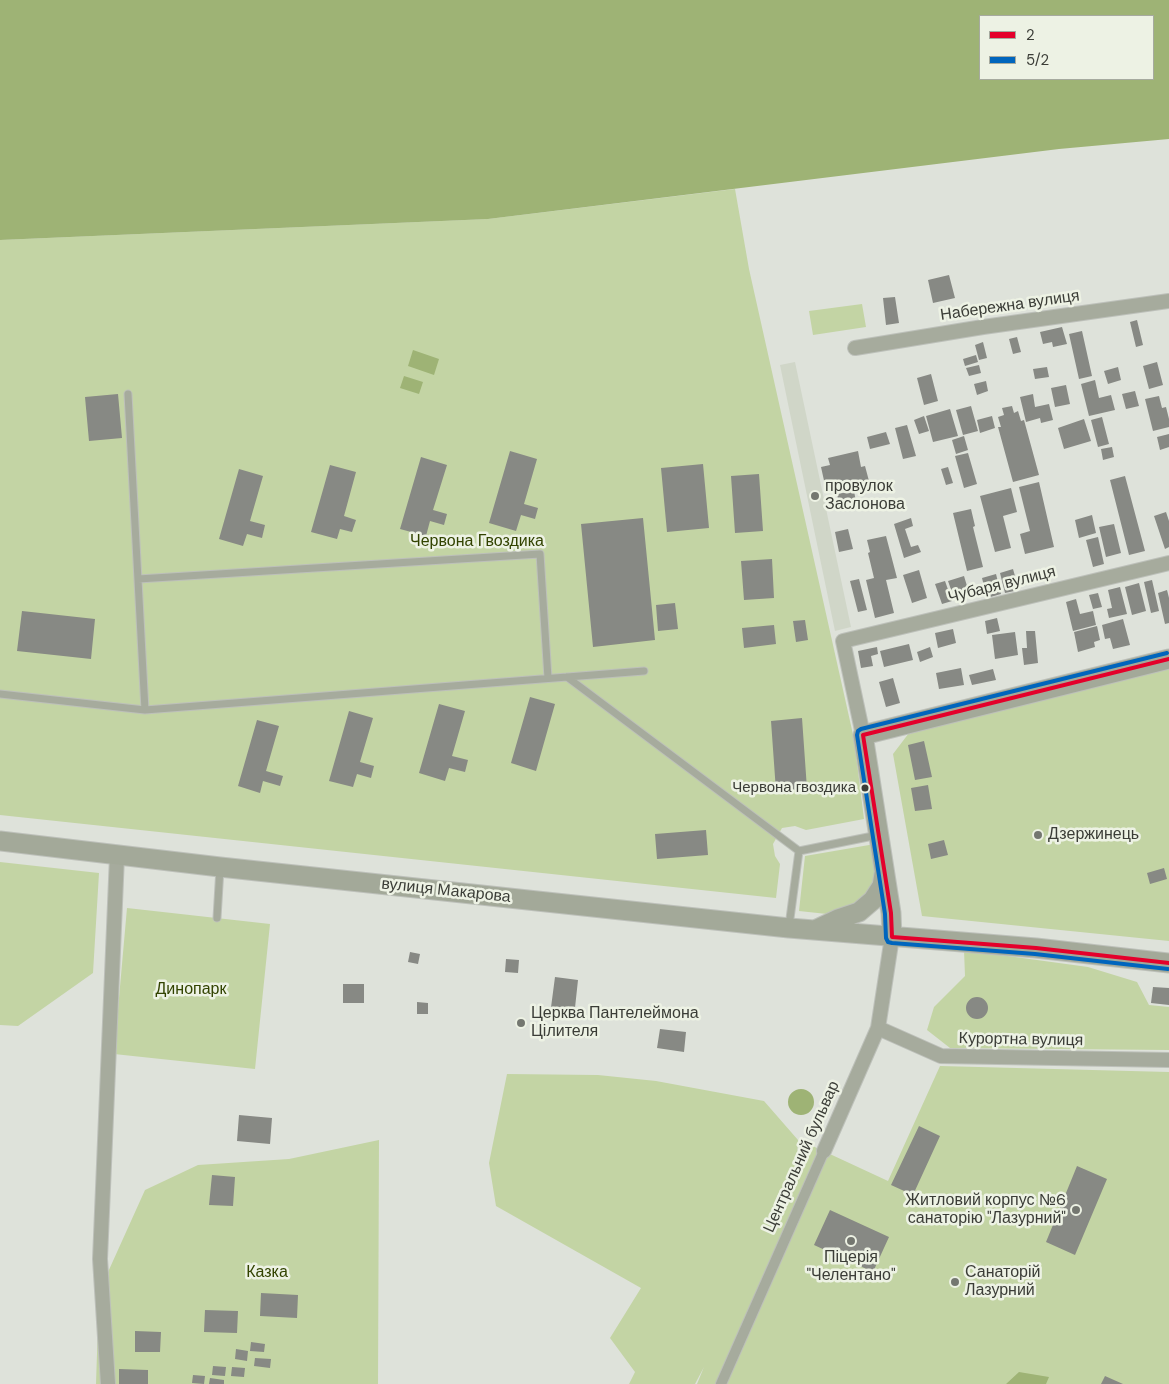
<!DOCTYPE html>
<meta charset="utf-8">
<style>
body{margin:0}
#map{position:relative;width:1169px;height:1384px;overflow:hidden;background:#dee2da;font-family:"DM Sans",sans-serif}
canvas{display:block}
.legend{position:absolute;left:979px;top:15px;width:175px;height:65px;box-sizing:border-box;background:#edf2e4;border:1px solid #a6aa9f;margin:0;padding:6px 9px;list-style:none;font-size:15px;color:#3b3d37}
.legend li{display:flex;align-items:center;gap:10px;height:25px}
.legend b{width:25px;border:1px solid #a6aa9f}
</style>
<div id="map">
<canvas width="1169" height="1384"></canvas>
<ul class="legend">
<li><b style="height:6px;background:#e4002b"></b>2</li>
<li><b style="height:6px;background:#0065bd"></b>5/2</li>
</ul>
</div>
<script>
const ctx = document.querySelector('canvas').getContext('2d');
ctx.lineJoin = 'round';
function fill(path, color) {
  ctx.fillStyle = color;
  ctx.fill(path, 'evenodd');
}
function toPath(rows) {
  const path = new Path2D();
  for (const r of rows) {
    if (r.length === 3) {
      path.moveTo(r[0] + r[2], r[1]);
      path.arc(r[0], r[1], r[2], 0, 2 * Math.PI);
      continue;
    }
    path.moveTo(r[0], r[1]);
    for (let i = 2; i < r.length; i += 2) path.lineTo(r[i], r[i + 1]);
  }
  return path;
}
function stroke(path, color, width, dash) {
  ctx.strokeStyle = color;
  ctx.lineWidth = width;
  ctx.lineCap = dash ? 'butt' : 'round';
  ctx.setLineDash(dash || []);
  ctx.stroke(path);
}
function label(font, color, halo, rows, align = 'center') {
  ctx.font = font + ' "DM Sans",sans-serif';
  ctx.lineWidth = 5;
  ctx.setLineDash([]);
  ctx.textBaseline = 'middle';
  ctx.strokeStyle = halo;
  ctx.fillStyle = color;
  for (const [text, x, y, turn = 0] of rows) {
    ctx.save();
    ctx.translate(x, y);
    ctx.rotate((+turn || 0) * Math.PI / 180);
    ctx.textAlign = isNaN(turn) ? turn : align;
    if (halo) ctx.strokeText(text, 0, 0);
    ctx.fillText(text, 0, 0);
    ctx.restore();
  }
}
const built = toPath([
 [795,362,851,627,835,631,780,365]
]);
const green = toPath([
 [735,189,749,269,854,739,864,819,806,830,795,826,782,828,773,844,775,856,780,864,776,898,0,815,0,240,488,219],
 [862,304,866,327,813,335,809,311],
 [1169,669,1169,941,922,916,893,754,912,729],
 [875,844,879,866,872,891,851,908,827,914,799,911,805,856],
 [0,862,99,873,93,973,18,1026,0,1025],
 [127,908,270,924,255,1069,114,1054],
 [964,950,1088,967,1137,982,1149,1005,1169,1007,1169,1050,950,1048,927,1030,934,1007,965,976],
 [940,1066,1169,1072,1169,1384,697,1384,704,1367,695,1384,629,1384,635,1372,610,1338,641,1288,496,1206,489,1163,507,1074,598,1075,656,1081,764,1101,798,1140,797,1157,804,1142,888,1181],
 [379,1140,378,1384,96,1384,99,1292,145,1190,198,1165,289,1159]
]);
const water = toPath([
 [0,0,1169,0,1169,139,1059,149,488,219,0,240],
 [980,16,1153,16,1153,79,980,79],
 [413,350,439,359,434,375,408,366],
 [404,376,423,382,419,394,400,388],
 [801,1102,13],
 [1019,1372,1049,1377,1046,1384,1006,1384]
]);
const building = toPath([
 [949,275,955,298,933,303,928,280],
 [895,297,899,323,886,325,883,298],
 [1137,320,1143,345,1136,347,1130,322],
 [1062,327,1067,344,1053,347,1052,342,1043,344,1040,332],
 [1082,331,1092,376,1079,379,1069,334],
 [1017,337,1021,352,1013,354,1009,339],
 [983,342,987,358,979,360,975,345],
 [976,355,978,362,965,366,963,359],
 [1157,362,1163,385,1149,389,1143,366],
 [979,365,981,373,969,376,966,368],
 [1047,367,1049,377,1035,379,1033,369],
 [1118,367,1121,380,1108,384,1104,371],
 [931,374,938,401,924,405,917,378],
 [1095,380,1099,398,1111,395,1115,410,1089,416,1081,384],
 [986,381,988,391,977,395,974,384],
 [1066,385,1070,404,1055,407,1051,388],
 [1135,391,1139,406,1126,409,1122,394],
 [118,394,122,438,89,441,85,397],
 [1033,394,1035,407,1049,404,1053,420,1041,423,1040,418,1026,422,1020,397],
 [1159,396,1162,408,1166,407,1169,419,1169,427,1153,431,1145,399],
 [971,406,978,431,963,435,956,410],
 [1012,406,1014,413,1018,411,1021,421,1024,420,1039,475,1013,482,998,427,1001,427,998,417,1004,415,1002,408],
 [950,409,958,436,933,442,926,416],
 [924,416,929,431,919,434,914,420],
 [992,416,995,428,980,433,977,420],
 [1102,417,1109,444,1098,447,1091,420],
 [1084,419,1091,441,1064,449,1058,428],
 [907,425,916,456,903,459,895,428],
 [886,432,890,444,870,449,867,437],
 [1169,434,1169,447,1160,450,1157,437],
 [964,436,968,450,956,454,952,440],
 [1112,447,1114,457,1103,460,1101,449],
 [510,451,537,459,524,504,538,508,535,519,521,515,516,531,489,523],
 [858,451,861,467,865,466,869,481,836,489,834,482,825,485,821,467,830,465,828,458],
 [968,453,977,484,964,488,955,456],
 [421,457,447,465,433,510,447,514,444,525,430,521,426,536,400,529],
 [703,464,709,528,667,532,661,468],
 [330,465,356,472,344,516,356,520,352,532,340,529,337,539,311,532],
 [948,467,953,483,946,485,941,469],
 [239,469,263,476,250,521,265,525,262,538,247,534,243,546,219,539],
 [759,474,763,531,735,533,731,476],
 [1125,476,1145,551,1129,555,1110,480],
 [1039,482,1054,547,1025,554,1020,534,1030,531,1019,487],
 [1011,488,1017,512,1003,516,1011,548,995,552,980,496],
 [854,491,857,507,840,509,837,494],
 [971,509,975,526,973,527,983,567,967,571,953,513],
 [1166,512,1169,521,1169,547,1165,549,1154,516],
 [1092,515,1096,533,1079,538,1075,520],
 [643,518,655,640,593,647,581,524],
 [911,518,913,526,905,529,911,547,918,545,921,552,904,558,894,524],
 [1114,524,1121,553,1106,557,1099,527],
 [848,529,853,549,839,552,835,532],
 [886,536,897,578,886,580,894,613,875,618,866,580,874,578,868,553,870,552,867,540],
 [1098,537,1104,564,1093,567,1086,540],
 [772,559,774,598,744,600,741,561],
 [1013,569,1019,590,1005,593,1000,573],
 [919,570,927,598,912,603,903,575],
 [996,574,1001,594,987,598,982,578],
 [964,576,970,596,955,601,948,581],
 [859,579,867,610,858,612,850,581],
 [1152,580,1159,611,1151,613,1144,582],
 [945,581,952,601,942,604,935,584],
 [1139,583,1146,611,1132,615,1125,587],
 [1120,587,1127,614,1109,618,1107,609,1112,608,1108,590],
 [1167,590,1169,598,1169,623,1165,624,1158,593],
 [1098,593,1102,607,1093,609,1089,595],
 [1076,599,1080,614,1093,611,1096,625,1073,631,1066,602],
 [675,603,678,629,658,631,656,605],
 [22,611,95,619,91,659,17,651],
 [997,618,1000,631,987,634,985,621],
 [1123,619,1130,645,1113,649,1110,638,1105,639,1102,625],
 [805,620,808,640,796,642,793,621],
 [774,625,776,644,744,648,742,628],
 [1097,626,1100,640,1094,642,1095,647,1078,652,1074,632],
 [953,629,956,643,938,648,935,633],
 [1026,631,1035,631,1038,663,1024,665,1022,648,1027,648],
 [1015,632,1018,655,995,659,992,635],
 [909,644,913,660,884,667,880,651],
 [877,647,878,654,871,656,873,666,861,668,858,651],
 [930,647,933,657,920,662,917,652],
 [961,668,964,685,939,689,936,673],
 [993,669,996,680,972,685,969,675],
 [893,678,900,703,886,707,879,682],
 [530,697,555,704,536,771,511,763],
 [439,704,465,711,452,756,468,760,465,772,449,768,445,781,419,773],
 [349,711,373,718,360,762,374,766,371,778,357,774,353,787,329,781],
 [802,718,807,789,776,791,771,721],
 [257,720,279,726,266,771,283,776,280,786,263,781,260,793,238,786],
 [924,741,932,777,915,780,908,745],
 [928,785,932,809,915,811,911,788],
 [706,830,708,855,657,859,655,834],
 [944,840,948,855,931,859,928,844],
 [1164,868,1167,879,1150,884,1147,873],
 [410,952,420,954,418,964,408,962],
 [506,959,519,960,518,973,505,972],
 [555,977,578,980,574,1017,550,1015],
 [343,984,364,984,364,1003,343,1003],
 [1153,987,1169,988,1169,1005,1151,1003],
 [977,1008,11],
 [417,1002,428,1003,428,1014,417,1014],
 [660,1029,686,1032,684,1052,657,1048],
 [239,1115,272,1118,270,1144,237,1141],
 [919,1126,940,1136,913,1195,891,1185],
 [1077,1166,1107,1179,1075,1255,1046,1242],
 [212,1175,235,1177,233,1206,209,1205],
 [830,1210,889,1237,873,1272,814,1245],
 [261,1293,298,1295,297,1318,260,1316],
 [205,1310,238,1311,237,1333,204,1332],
 [135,1331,161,1332,160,1352,135,1352],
 [251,1342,265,1344,264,1352,250,1351],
 [236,1349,248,1351,247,1361,235,1359],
 [255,1358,271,1359,270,1368,254,1366],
 [213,1366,226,1367,225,1376,212,1375],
 [232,1367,245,1368,244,1377,231,1376],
 [119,1369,148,1370,148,1384,119,1384],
 [193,1375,205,1376,204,1384,192,1383],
 [1105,1376,1123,1384,1101,1384],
 [210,1378,224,1380,224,1384,209,1384]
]);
const service = toPath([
 [128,394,145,710],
 [138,579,540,554,548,678],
 [567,677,799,851],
 [0,694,145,710,644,671],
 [217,918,220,868],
 [789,926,799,851,878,835]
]);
const pedestrian = toPath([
 [721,1384,824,1151]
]);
const minor = toPath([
 [855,348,983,327,1169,301],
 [863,735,843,641,1169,563],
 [878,1028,941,1056,1169,1060],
 [824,1151,878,1028,892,937],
 [108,1384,100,1259,117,856]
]);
const secondary = toPath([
 [0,841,220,867,789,928,1036,948,1169,963],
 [817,929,838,919,859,912,873,900,882,886,884,874],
 [892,937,891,913,863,735,1169,659]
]);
const bus1 = toPath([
 [1169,659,863,735,891,913,892,937,1036,948,1169,963]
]);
const bus2 = toPath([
 [1167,653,861,729,858,731,857,735,885,914,886,938,888,942,892,943,1035,954,1168,969]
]);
const markers = [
 [815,496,5,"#747770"],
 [865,788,4.5,"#3b3d37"],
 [1038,835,5,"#747770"],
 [521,1023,5,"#747770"],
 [1076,1210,5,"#747770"],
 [851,1241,5,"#747770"],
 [955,1282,5,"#747770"]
];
const busNames = [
 ["Червона гвоздика",856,788]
];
const streetNames = [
 ["Набережна вулиця",1010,306,-8],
 ["Чубаря вулиця",1002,585,-14],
 ["вулиця Макарова",446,891,6],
 ["Курортна вулиця",1021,1040,1],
 ["Центральний бульвар",802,1157,-66]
];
const poiNames = [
 ["провулок",825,487],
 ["Заслонова",825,505],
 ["Дзержинець",1048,835],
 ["Церква Пантелеймона",531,1014],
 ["Цілителя",531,1032],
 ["Житловий корпус №6",1066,1201,"right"],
 ["санаторію \"Лазурний\"",1066,1219,"right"],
 ["Піцерія",851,1258,"center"],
 ["\"Челентано\"",851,1276,"center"],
 ["Санаторій",965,1273],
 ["Лазурний",965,1291]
];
const parkNames = [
 ["Червона Гвоздика",477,542],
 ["Динопарк",191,990],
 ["Казка",267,1273]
];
fill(built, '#d0d6c8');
fill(green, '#c3d4a4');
fill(water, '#9eb375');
fill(building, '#878984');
stroke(service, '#bdc0ba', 9);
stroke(pedestrian, '#bdc0ba', 12);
stroke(minor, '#bdc0ba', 16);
stroke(secondary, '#bdc0ba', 21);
stroke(service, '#a6ab9d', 7);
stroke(pedestrian, '#a6ab9d', 10);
stroke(minor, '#a6ab9d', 14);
stroke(secondary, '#a3a999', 19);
stroke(bus1, '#e4002b', 4);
stroke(bus2, '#0065bd', 4);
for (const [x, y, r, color] of markers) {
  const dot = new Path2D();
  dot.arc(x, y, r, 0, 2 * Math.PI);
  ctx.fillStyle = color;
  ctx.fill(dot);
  stroke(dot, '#edf2e4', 2);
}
label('15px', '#3b3d37', '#edf2e4', busNames, 'right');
label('16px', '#3b3d37', '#edf2e4', streetNames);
label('16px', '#3b3d37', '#edf2e4', poiNames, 'left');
label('16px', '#324300', '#edf2e4', parkNames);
</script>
